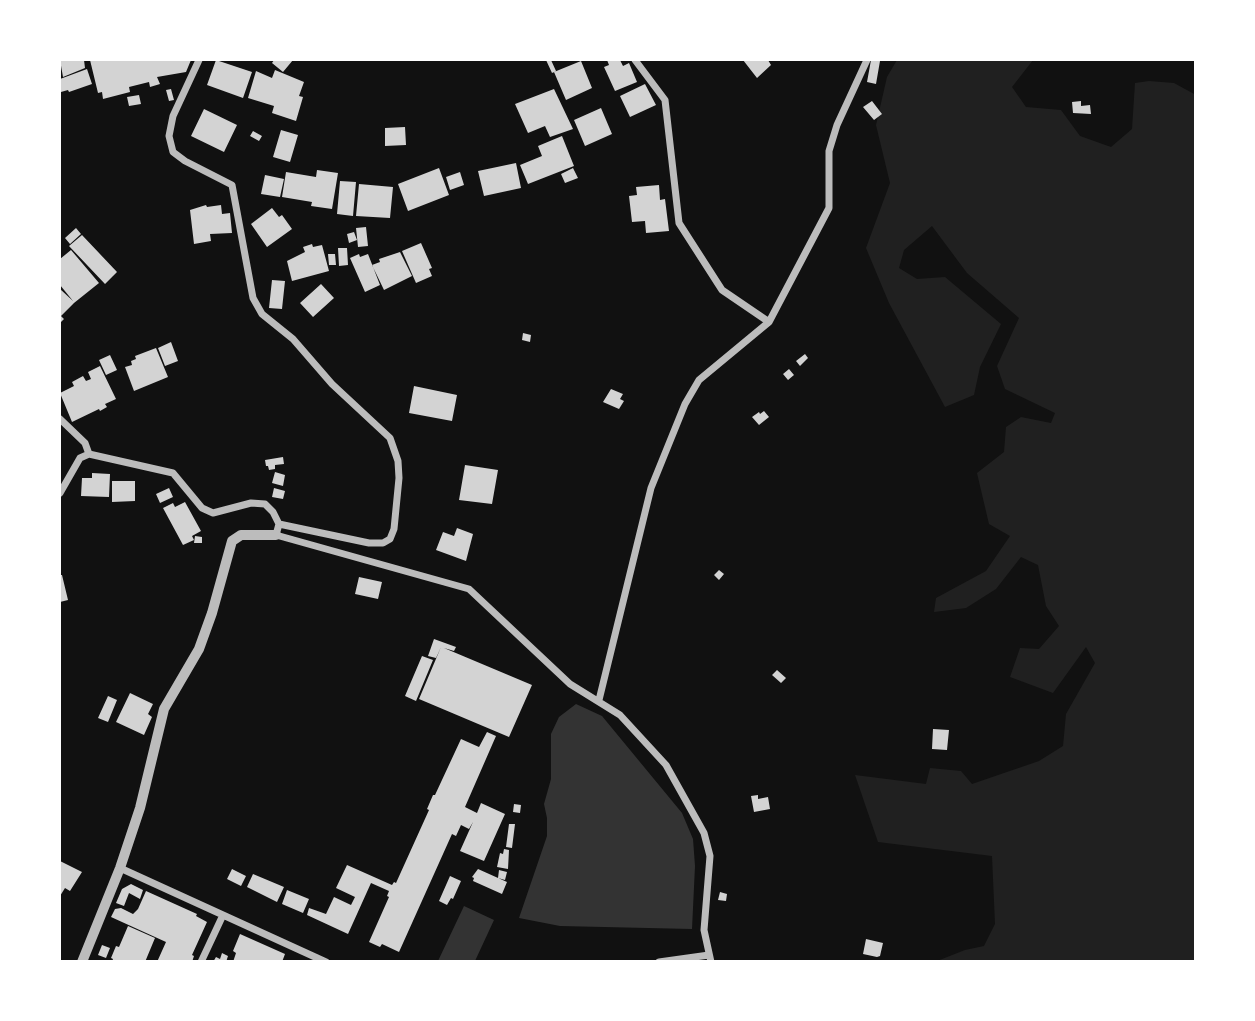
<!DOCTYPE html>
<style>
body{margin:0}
#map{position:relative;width:1255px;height:1021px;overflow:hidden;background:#111;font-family:"Roboto Serif",serif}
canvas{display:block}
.frame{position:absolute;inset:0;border:61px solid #fff;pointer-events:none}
</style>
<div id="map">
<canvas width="1255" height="1021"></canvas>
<div class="frame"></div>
</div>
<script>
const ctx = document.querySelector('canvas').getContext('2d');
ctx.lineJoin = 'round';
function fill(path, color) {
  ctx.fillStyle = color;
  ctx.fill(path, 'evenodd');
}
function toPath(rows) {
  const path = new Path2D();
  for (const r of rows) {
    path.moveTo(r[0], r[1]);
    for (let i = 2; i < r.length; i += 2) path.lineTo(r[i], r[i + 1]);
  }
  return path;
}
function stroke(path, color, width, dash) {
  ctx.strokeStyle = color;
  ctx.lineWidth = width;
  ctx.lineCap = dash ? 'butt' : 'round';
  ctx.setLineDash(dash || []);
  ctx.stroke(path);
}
const green = toPath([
 [897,60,1033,60,1012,87,1026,107,1061,110,1080,136,1111,147,1132,129,1135,83,1149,81,1174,83,1196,95,1195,961,937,961,965,950,984,946,995,924,992,856,878,842,855,775,926,784,930,768,961,771,972,784,1039,761,1063,746,1066,714,1095,663,1086,647,1053,693,1010,677,1020,648,1039,649,1059,626,1046,606,1038,565,1021,557,996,589,966,608,934,612,936,598,986,571,1010,536,989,524,977,473,1004,452,1006,427,1021,417,1051,423,1055,413,1005,389,997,366,1019,318,967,273,932,226,904,250,899,268,917,279,945,277,1001,324,980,367,974,395,945,407,889,303,866,248,890,183,876,125,887,77]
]);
const water = toPath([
 [576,704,602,716,682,813,693,839,695,866,692,929,560,926,519,918,547,836,547,818,544,804,551,779,551,734,559,717],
 [464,906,494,920,475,961,438,961]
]);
const building = toPath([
 [60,60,84,60,85,68,63,77],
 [90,60,191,60,186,72,157,77,160,84,150,87,149,82,129,87,130,92,103,99,102,92,98,93],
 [216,60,252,72,243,98,207,85],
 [274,60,293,60,283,72,272,63],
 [546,60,551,60,556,71,552,73],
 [607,60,620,60,623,66,629,63,637,82,615,91,604,67,609,65],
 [743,60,768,60,771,65,757,78],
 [871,60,880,61,876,84,867,82],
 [581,61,592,88,566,100,554,72],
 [87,69,92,84,69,92,68,90,61,92,60,79],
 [275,70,304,82,299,96,303,97,296,121,272,113,274,106,248,98,256,71,272,78],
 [645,84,656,105,630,117,620,96],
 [171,89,174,100,169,101,166,90],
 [554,89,573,129,550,137,545,126,528,133,515,104],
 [139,95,141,104,129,106,127,97],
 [872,101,882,114,874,120,863,107],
 [1081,101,1081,106,1090,105,1091,114,1073,113,1072,102],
 [601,108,612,134,585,146,574,120],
 [204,109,237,125,224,152,191,136],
 [405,127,406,145,385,146,385,128],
 [281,130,298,135,290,162,273,157],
 [253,131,262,136,259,141,250,136],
 [562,136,574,166,528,184,520,165,542,156,538,146],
 [516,163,521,188,484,196,478,171],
 [439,168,449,195,408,211,398,184],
 [573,168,578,178,565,183,561,174],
 [317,170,338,173,332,209,311,206,312,202,282,197,286,172,316,177],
 [460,172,464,185,450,190,446,177],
 [265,175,284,179,280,197,261,194],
 [340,181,356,182,353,216,337,214],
 [359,184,393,187,390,218,356,216],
 [659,185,660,200,665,199,669,231,646,233,645,221,632,222,629,196,637,195,636,187],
 [206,205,207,207,221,205,222,214,230,213,232,233,210,234,211,241,194,244,190,210],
 [272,208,279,217,282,215,292,229,267,247,251,224],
 [366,227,368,246,358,247,356,228],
 [76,228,81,234,70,244,65,238],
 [354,232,357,240,349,243,347,234],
 [82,235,117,272,105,284,69,246],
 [421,243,432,268,429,269,432,276,416,283,402,251],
 [312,244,313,247,322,245,329,271,292,281,287,261,305,252,303,247],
 [338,248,347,248,348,265,339,266],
 [71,250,99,283,74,303,61,316,64,319,60,323,60,289,73,301,60,285,60,259],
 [400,252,412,276,384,290,372,265,380,262,379,259],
 [328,254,335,254,336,265,329,265],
 [359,254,360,257,368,254,380,285,365,292,350,258],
 [272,280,285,281,282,309,269,308],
 [321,284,334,298,313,317,300,303],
 [523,333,531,335,530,342,522,340],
 [171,342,178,361,165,366,158,348],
 [156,348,168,377,134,391,125,367,132,365,131,361,136,359,135,356],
 [805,354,808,358,800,366,796,361],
 [110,355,117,370,106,375,99,360],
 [100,366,116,399,105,404,107,407,100,411,99,409,72,422,60,393,74,386,72,382,83,376,86,381,91,379,88,372],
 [789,369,794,375,788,380,783,374],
 [414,386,457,395,452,421,409,413],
 [611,389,623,394,620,399,624,401,619,409,603,402],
 [764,411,769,417,759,425,752,417,759,412,760,414],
 [283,457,284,464,275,465,275,469,269,470,268,466,266,466,265,460],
 [465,465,498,470,492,504,459,500],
 [275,472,285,475,283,486,272,483],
 [92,473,110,474,109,497,81,496,82,478,92,478],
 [112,481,135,481,135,501,112,502],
 [169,488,173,497,160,503,156,494],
 [274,488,285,491,283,499,272,497],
 [185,502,201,531,192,536,194,540,183,545,163,508,173,503,175,507],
 [457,528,473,534,466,561,436,550,443,532,454,536],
 [195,536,202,537,202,543,194,543],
 [719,570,724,574,719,580,714,575],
 [60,575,62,575,68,600,60,602],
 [359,577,382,582,378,599,355,594],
 [434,639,456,647,454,651,444,648,532,685,509,737,419,699,441,647,436,658,428,656],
 [422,656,433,660,416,701,405,696],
 [777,670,786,678,781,683,772,675],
 [130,693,153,704,148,714,152,717,144,735,116,722],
 [108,696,117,700,108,722,98,718],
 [933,729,949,730,947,750,932,749],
 [487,732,496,736,465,807,477,813,481,803,505,814,484,861,460,851,473,822,469,829,461,825,456,836,452,834,399,952,382,944,380,947,369,942,389,897,387,896,389,891,371,883,348,934,307,915,309,908,326,914,334,897,351,905,355,897,336,888,347,865,392,885,394,882,396,883,429,810,427,809,433,795,435,795,461,739,479,747],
 [758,795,758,799,768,797,770,809,754,812,751,796],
 [514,804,521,805,520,813,513,812],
 [509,824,515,824,512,848,506,847],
 [504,849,509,850,508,869,497,867,500,853,503,854],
 [60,861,82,872,70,891,65,888,60,896],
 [232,869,246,876,241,886,227,879],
 [478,869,507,882,502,894,473,881,474,878,472,877],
 [499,870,507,872,505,880,498,878],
 [253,874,284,887,277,902,247,887],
 [450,876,461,881,453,899,451,898,447,905,439,901],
 [131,884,143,890,140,899,129,893,124,906,116,903,122,889],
 [287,890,309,899,303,913,282,904],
 [146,891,197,914,196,916,207,922,192,955,194,956,192,962,157,962,166,942,111,917,115,909,121,908,133,914,138,909],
 [720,892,727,894,726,901,718,900],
 [128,926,155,938,145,962,112,962,113,959,111,958,116,946,119,947],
 [240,934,285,954,282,962,266,960,265,962,233,962,236,953,233,951],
 [866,939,883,943,880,956,877,957,863,954],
 [102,945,110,948,106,958,98,955],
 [222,953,228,956,226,962,213,962,216,957,220,959]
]);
const minor = toPath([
 [199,60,173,116,169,136,173,152,185,161,232,185,253,298,262,314,293,339,332,384,390,438,398,461,399,478,394,529,390,539,383,543,369,543,279,524],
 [635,60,665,100,679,223,722,290,769,322],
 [60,419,85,443,89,454],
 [60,493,80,458,89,454,173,473,202,508,213,513,251,503,265,504,273,512,279,524,276,535,469,589,570,684,620,715,666,765,704,833,710,856,704,930,711,962],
 [599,700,651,488,685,404,699,380,769,322,829,208,829,151,837,125,867,60],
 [120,868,326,962],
 [201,962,223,915],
 [659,962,709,955]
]);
const tertiary = toPath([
 [82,962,120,868,140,808,164,709,199,649,212,613,232,541,241,535,276,535]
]);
fill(green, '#202020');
fill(water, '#333');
fill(building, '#d3d3d3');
stroke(minor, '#bcbcbc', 7);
stroke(tertiary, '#bcbcbc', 10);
</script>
